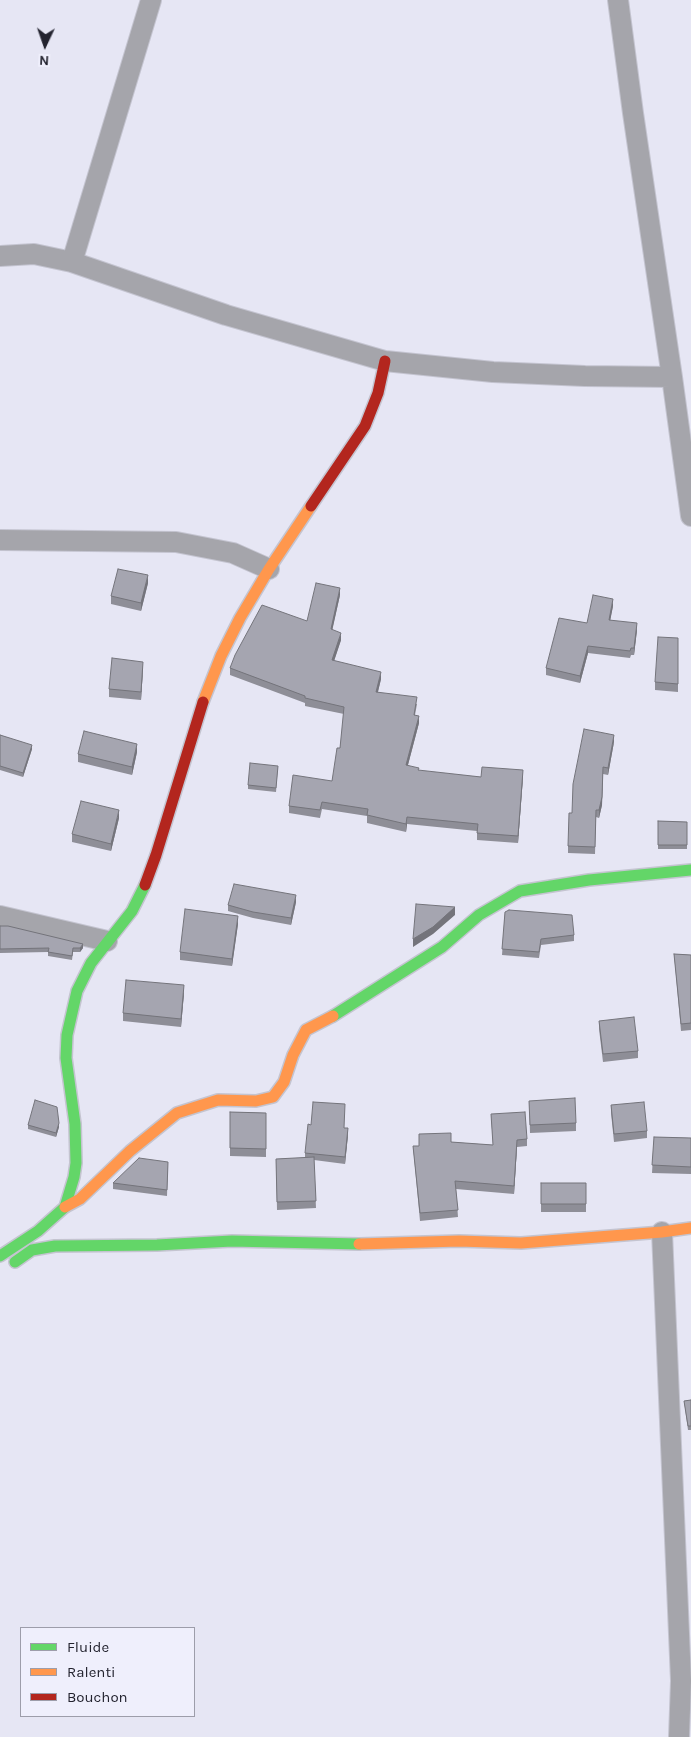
<!DOCTYPE html>
<style>
body{margin:0}
#map{position:relative;width:691px;height:1737px;overflow:hidden;background:#e6e6f4;font-family:Karla,sans-serif}
canvas{display:block}
.legend{position:absolute;left:20px;top:1627px;width:175px;height:90px;box-sizing:border-box;background:#efeffc;border:1px solid #9d9daa;margin:0;padding:6px 9px;list-style:none;font-size:15px;color:#23232f}
.legend li{display:flex;align-items:center;gap:10px;height:25px}
.legend b{width:25px;border:1px solid #9d9daa}
.north{position:absolute;left:20px;top:20px;width:50px;height:50px;-webkit-text-stroke:4px #efeffc;paint-order:stroke;rotate:183deg;font-size:14px;font-weight:700;line-height:20px;text-align:center;color:#23232f}
.north::after{content:'';display:block;margin:auto;width:18px;height:22px;background:#23232f;clip-path:polygon(50% 0,100% 100%,50% 72%,0 100%)}
</style>
<div id="map">
<canvas width="691" height="1737"></canvas>
<ul class="legend">
<li><b style="height:6px;background:#63d668"></b>Fluide</li>
<li><b style="height:6px;background:#ff974d"></b>Ralenti</li>
<li><b style="height:6px;background:#b3261e"></b>Bouchon</li>
</ul>
<div class="north">N</div>
</div>
<script>
const ctx = document.querySelector('canvas').getContext('2d');
ctx.lineJoin = 'round';
function toPath(rows) {
  const path = new Path2D();
  for (const r of rows) {
    path.moveTo(r[0], r[1]);
    for (let i = 2; i < r.length; i += 2) path.lineTo(r[i], r[i + 1]);
  }
  return path;
}
function stroke(path, color, width, dash) {
  ctx.strokeStyle = color;
  ctx.lineWidth = width;
  ctx.lineCap = dash ? 'butt' : 'round';
  ctx.setLineDash(dash || []);
  ctx.stroke(path);
}
function fill(path, color) {
  ctx.fillStyle = color;
  ctx.fill(path, 'evenodd');
}
const street = toPath([
 [618,0,633,113,672,377,691,516],
 [0,256,34,254,72,262,226,315,385,361,493,372,585,376,672,377],
 [72,262,151,0],
 [0,540,176,542,233,553,269,569],
 [0,916,107,941],
 [662,1232,681,1681,679,1737]
]);
const fast = toPath([
 [333,1016,442,947,479,915,520,891,589,880,691,870],
 [0,1256,38,1231,65,1207,74,1177,76,1163,75,1124,66,1058,67,1035,77,991,91,963,132,911,145,885],
 [15,1262,32,1250,55,1246,157,1245,232,1241,359,1244]
]);
const slow = toPath([
 [203,702,221,656,240,618,269,569,311,506],
 [65,1207,80,1199,130,1151,177,1113,218,1100,256,1101,273,1097,284,1082,293,1055,306,1030,333,1016],
 [359,1244,459,1241,521,1243,662,1232,691,1228]
]);
const jam = toPath([
 [311,506,365,426,378,393,385,361],
 [145,885,156,855,203,702]
]);
const wall = toPath([
 [148,583,141,611,111,604,111,596],
 [340,595,332,630,341,640,334,661,381,679,378,692,417,704,415,715,419,723,408,765,419,771,481,777,523,777,518,843,477,840,477,831,407,824,406,832,367,823,367,816,322,809,320,818,289,813,289,806,332,781,340,748,344,714,305,706,305,703,230,675,230,668,307,621],
 [613,606,610,620,637,630,634,655,631,655,630,658,588,653,580,683,546,675,546,668,587,623],
 [678,638,678,692,655,690,655,682],
 [143,669,141,700,109,697,109,689],
 [0,735,32,749,23,777,0,770],
 [614,742,608,775,603,774,602,805,599,818,596,817,595,854,568,853,568,846],
 [137,752,132,775,78,762,78,754],
 [278,766,276,792,248,789,248,785],
 [119,818,111,851,72,842,72,834],
 [658,821,687,822,687,849,658,849],
 [296,902,291,925,253,918,228,911,228,905],
 [505,912,574,935,574,941,541,945,539,958,502,955],
 [238,924,232,966,180,960,180,952],
 [0,926,83,948,80,952,73,952,72,960,48,956,48,952,0,953],
 [674,954,691,955,691,1030,681,1031],
 [184,993,181,1027,123,1021,123,1013],
 [599,1021,638,1051,638,1058,603,1062,599,1029],
 [529,1101,576,1123,576,1131,530,1133],
 [611,1105,647,1131,647,1138,614,1142,611,1113],
 [230,1112,266,1113,266,1157,230,1156],
 [491,1114,527,1139,527,1146,517,1147,514,1194,456,1189,458,1217,420,1221,413,1146,419,1146,451,1142,493,1145],
 [28,1125,59,1127,56,1137,28,1129],
 [344,1128,348,1135,345,1164,314,1160,316,1208,277,1210,276,1159,305,1158,305,1153],
 [654,1137,691,1138,691,1174,652,1173],
 [168,1162,167,1196,113,1189,113,1183],
 [541,1183,586,1183,586,1212,541,1212],
 [691,1400,691,1430,688,1430,684,1401]
]);
const shadedWall = toPath([
 [148,575,148,583,141,611,141,603],
 [340,588,340,595,331,636,331,629],
 [613,599,613,606,609,627,609,620],
 [637,623,637,630,634,655,634,648],
 [341,633,341,640,332,667,332,660],
 [588,646,588,653,580,683,580,676],
 [143,662,143,669,141,700,141,692],
 [381,672,381,679,376,699,376,692],
 [419,716,419,723,406,772,406,765],
 [614,735,614,742,608,775,608,768],
 [137,744,137,752,132,775,132,767],
 [32,745,32,749,23,777,23,773],
 [603,767,602,805,599,818,599,810],
 [523,770,523,777,518,843,518,836],
 [119,810,119,818,111,851,111,844],
 [407,817,407,824,406,832,406,824],
 [296,895,296,902,291,925,291,918],
 [455,907,455,915,433,934,413,947,413,939],
 [238,916,238,924,232,966,232,959],
 [83,944,83,948,80,952,80,948],
 [184,985,184,993,181,1027,181,1019],
 [59,1123,59,1127,56,1137,56,1133],
 [348,1128,348,1135,345,1164,345,1157],
 [517,1140,517,1147,514,1194,514,1186]
]);
const building = toPath([
 [118,569,148,575,141,603,111,596,118,569],
 [316,583,340,588,331,629,341,633,332,660,381,672,376,692,417,697,414,715,419,716,406,765,419,768,418,770,481,777,482,767,523,770,518,836,477,833,478,824,407,817,406,824,367,815,368,809,322,802,320,810,289,806,293,775,332,781,337,748,340,748,344,707,305,698,305,696,230,668,235,655,262,605,307,621,316,583],
 [593,595,613,599,609,620,637,623,634,648,631,648,630,651,588,646,580,676,546,668,559,618,587,623,593,595],
 [658,637,678,638,678,684,655,682,658,637],
 [112,658,143,662,141,692,109,689,112,658],
 [584,729,614,735,608,768,603,767,602,797,599,810,596,810,595,847,568,846,569,813,572,813,573,784,584,729],
 [84,731,137,744,132,767,78,754,84,731],
 [0,735,32,745,23,773,0,766,0,735],
 [250,763,278,766,276,788,248,785,250,763],
 [81,801,119,810,111,844,72,834,81,801],
 [658,821,687,822,687,845,658,845,658,821],
 [234,884,296,895,291,918,253,912,228,905,234,884],
 [416,904,455,907,433,927,413,939,416,904],
 [185,909,238,916,232,959,180,952,185,909],
 [509,910,572,915,574,935,541,939,539,952,502,949,505,912,509,910],
 [0,926,8,926,83,944,80,948,73,948,72,956,48,952,49,948,0,949,0,926],
 [674,954,691,955,691,1023,681,1024,674,954],
 [126,980,184,985,181,1019,123,1013,126,980],
 [634,1017,638,1051,603,1054,599,1021,634,1017],
 [575,1098,576,1123,530,1125,529,1101,575,1098],
 [35,1100,57,1107,59,1123,56,1133,28,1125,35,1100],
 [313,1102,345,1104,344,1128,348,1128,345,1157,305,1153,308,1124,311,1125,313,1102],
 [644,1102,647,1131,614,1134,611,1105,644,1102],
 [230,1112,266,1113,266,1149,230,1148,230,1112],
 [525,1112,527,1139,517,1140,514,1186,455,1181,458,1210,420,1213,413,1146,419,1146,419,1134,451,1133,451,1142,493,1145,491,1114,525,1112],
 [654,1137,691,1138,691,1167,652,1165,654,1137],
 [314,1157,316,1201,277,1202,276,1159,314,1157],
 [139,1158,168,1162,167,1190,113,1183,139,1158],
 [541,1183,586,1183,586,1204,541,1204,541,1183],
 [691,1400,691,1426,688,1426,684,1401,691,1400]
]);
stroke(street, '#c4c4d0', 22);
stroke(fast, '#c4c4d0', 14);
stroke(slow, '#c4c4d0', 14);
stroke(jam, '#c4c4d0', 14);
stroke(street, '#a5a5ab', 20);
stroke(fast, '#63d668', 11);
stroke(slow, '#ff974d', 11);
stroke(jam, '#b3261e', 11);
fill(wall, '#8e8e97');
fill(shadedWall, '#74747b');
fill(building, '#a5a5b0');
stroke(building, '#74747b', 1);
</script>
